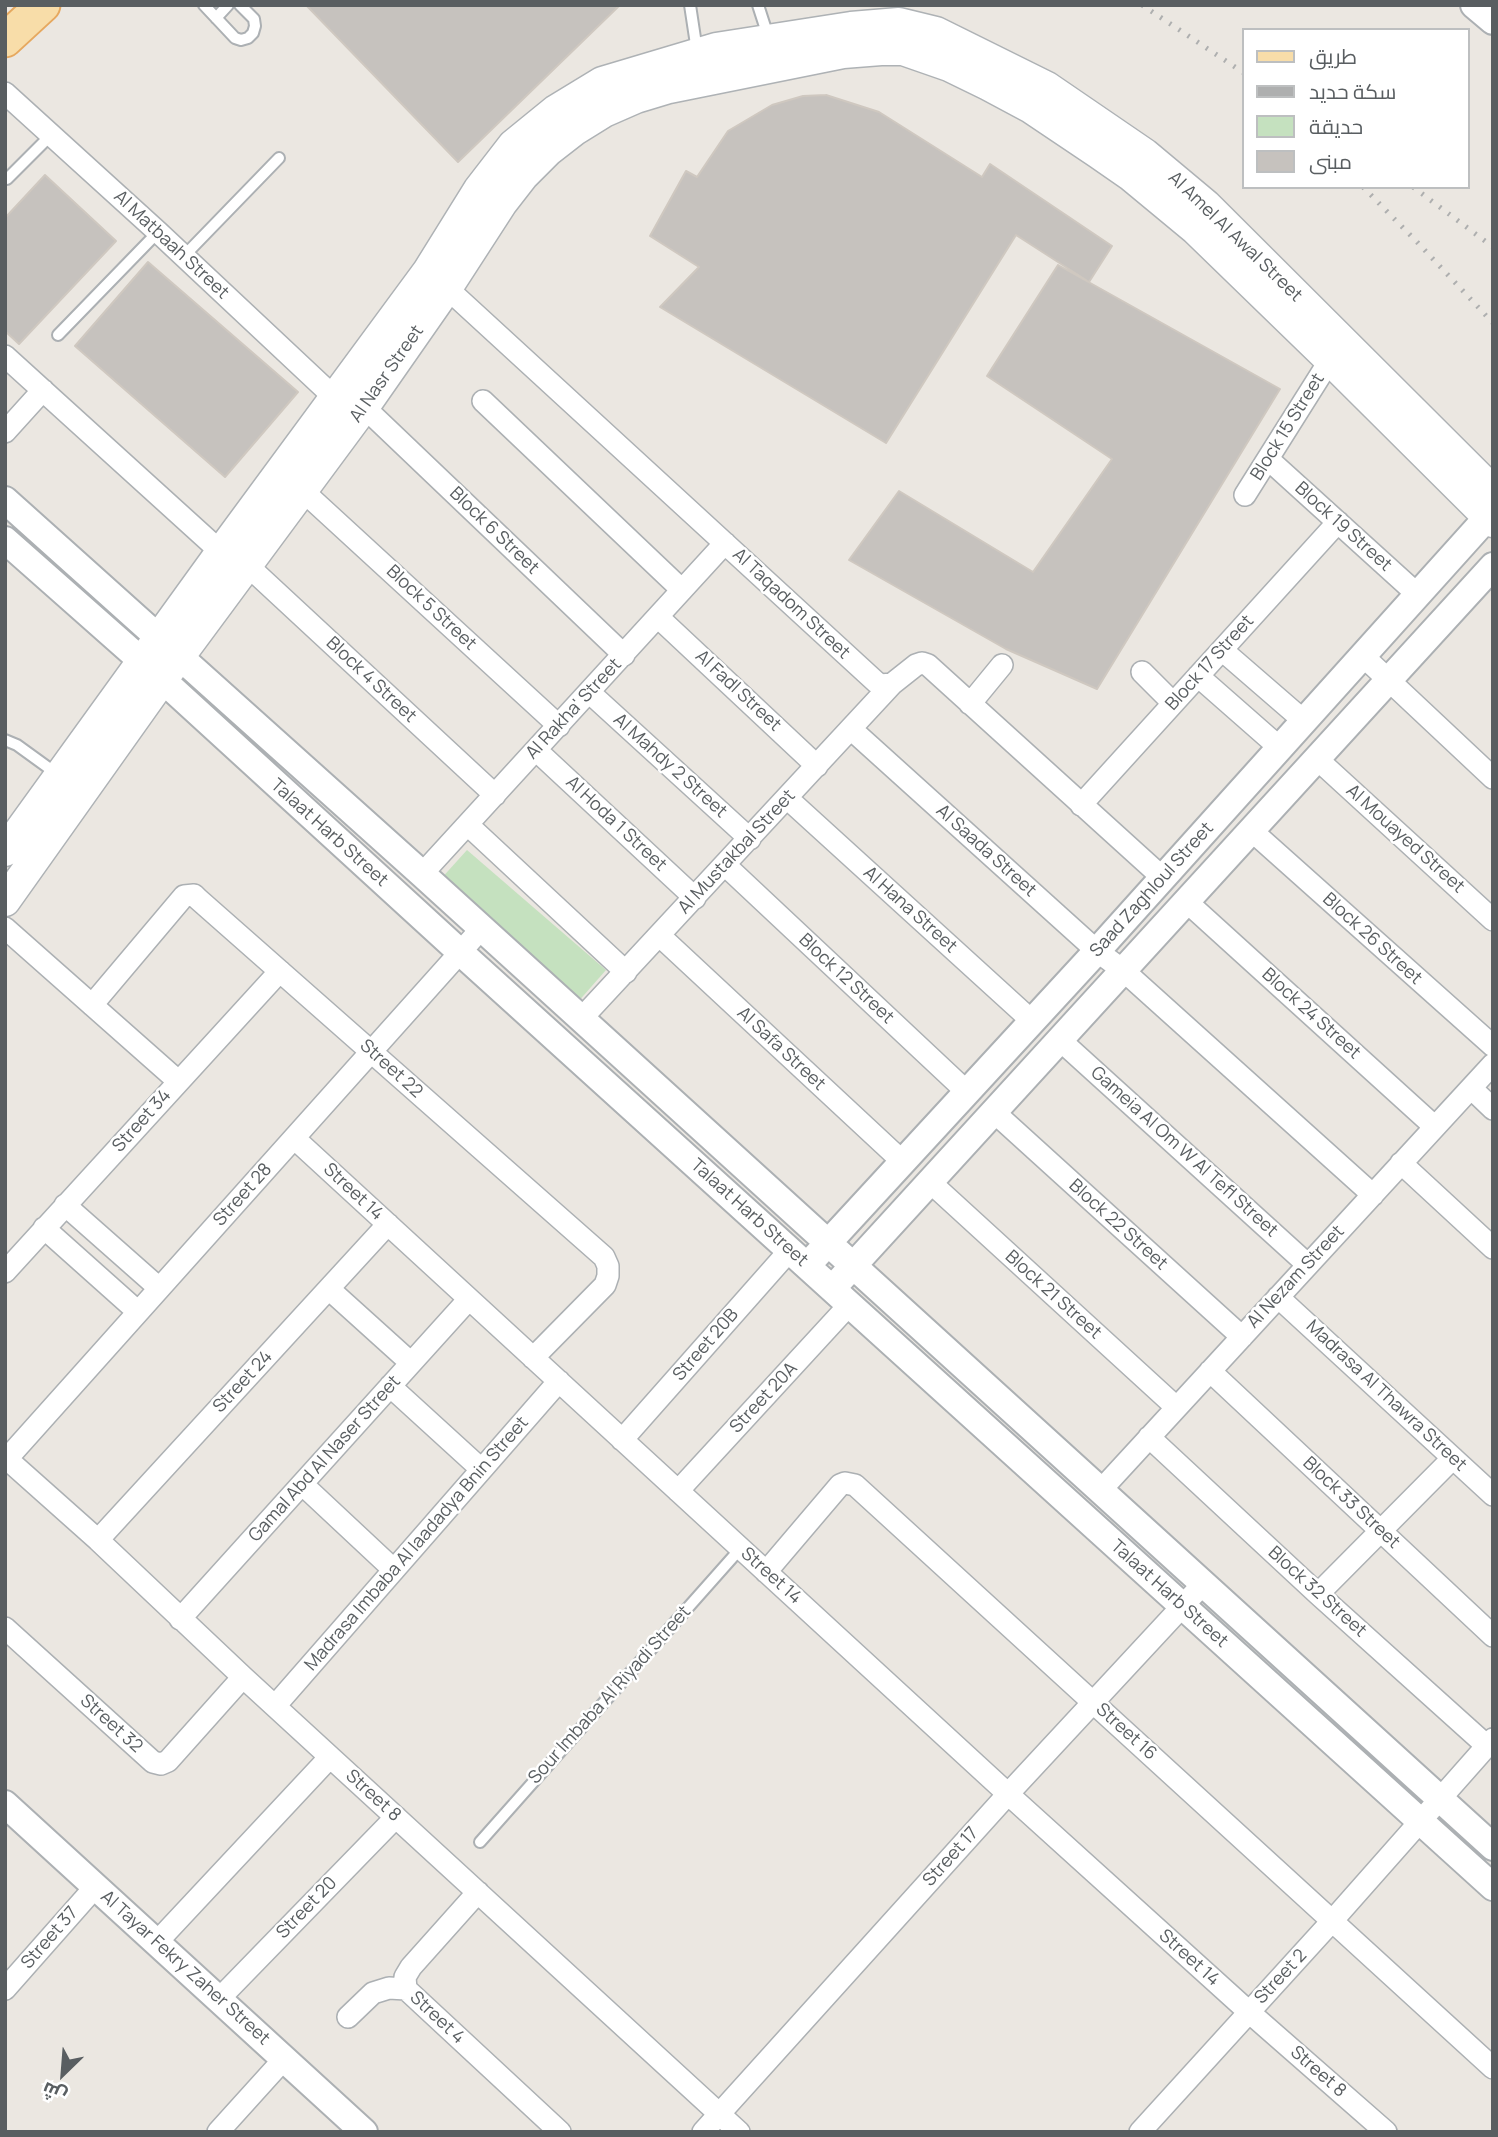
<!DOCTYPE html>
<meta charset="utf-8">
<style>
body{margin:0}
#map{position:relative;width:1498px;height:2137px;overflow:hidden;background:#ebe7e1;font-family:Manrope,Cairo,sans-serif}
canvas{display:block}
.frame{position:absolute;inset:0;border:7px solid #595e61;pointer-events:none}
.legend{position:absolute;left:1242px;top:28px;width:228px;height:161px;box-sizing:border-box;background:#fff;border:2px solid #bdbfc0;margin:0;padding:9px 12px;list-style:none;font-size:21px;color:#595e61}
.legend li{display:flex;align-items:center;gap:14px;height:35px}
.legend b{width:35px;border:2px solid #bdbfc0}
.north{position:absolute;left:28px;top:2039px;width:70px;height:70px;-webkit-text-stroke:5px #fff;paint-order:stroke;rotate:205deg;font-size:19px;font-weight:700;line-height:28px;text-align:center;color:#595e61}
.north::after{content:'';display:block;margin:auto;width:24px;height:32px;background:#595e61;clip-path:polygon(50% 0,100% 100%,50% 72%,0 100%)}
</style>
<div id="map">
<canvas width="1498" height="2137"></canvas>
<div class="frame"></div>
<ul class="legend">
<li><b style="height:9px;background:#f8dda9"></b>طريق</li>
<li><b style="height:9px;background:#aeafaf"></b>سكة حديد</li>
<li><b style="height:19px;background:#c5e1bf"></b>حديقة</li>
<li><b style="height:19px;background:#c6c2be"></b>مبنى</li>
</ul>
<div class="north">ش</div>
</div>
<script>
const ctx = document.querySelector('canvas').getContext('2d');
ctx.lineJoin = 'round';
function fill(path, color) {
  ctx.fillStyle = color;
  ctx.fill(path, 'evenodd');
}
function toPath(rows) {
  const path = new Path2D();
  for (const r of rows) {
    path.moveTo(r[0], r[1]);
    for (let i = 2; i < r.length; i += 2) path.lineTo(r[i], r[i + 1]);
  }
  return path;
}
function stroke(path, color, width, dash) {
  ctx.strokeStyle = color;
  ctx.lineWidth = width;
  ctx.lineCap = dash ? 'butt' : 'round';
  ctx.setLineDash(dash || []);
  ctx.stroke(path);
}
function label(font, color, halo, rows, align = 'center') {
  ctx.font = font + ' Manrope,sans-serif';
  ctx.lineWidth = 5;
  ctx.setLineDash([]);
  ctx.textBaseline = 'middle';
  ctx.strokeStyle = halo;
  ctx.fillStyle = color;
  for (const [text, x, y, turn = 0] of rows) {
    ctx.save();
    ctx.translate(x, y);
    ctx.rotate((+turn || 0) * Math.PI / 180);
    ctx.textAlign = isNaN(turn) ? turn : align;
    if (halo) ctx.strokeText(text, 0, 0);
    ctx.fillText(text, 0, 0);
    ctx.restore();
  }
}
const green = toPath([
 [467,850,606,970,577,1003,439,881]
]);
const building = toPath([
 [306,5,620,5,458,162,306,5],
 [826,95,879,112,982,177,990,164,1112,246,1089,282,1016,235,886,443,660,307,699,267,650,236,686,171,697,177,728,131,772,105,803,96,826,95],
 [45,175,116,241,19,344,5,331,5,218,45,175],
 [148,262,298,392,225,477,75,346,148,262],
 [1058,265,1280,389,1097,689,1006,649,849,560,899,491,1033,572,1112,459,987,376,1058,265]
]);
const service = toPath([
 [204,5,235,38,241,40,248,38,253,33,255,26,254,19,240,5],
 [690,5,697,51],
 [758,5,769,39],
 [216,18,228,5],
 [7,179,51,135],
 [184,256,279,158],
 [58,335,158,232],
 [5,740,17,745,57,774],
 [480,1842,740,1549]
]);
const minor = toPath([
 [5,93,158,232,335,398],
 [437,279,876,682,881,685,892,684,916,665,922,663,928,665,1163,878],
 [5,356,221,552],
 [483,401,682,590],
 [364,407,624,655],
 [5,432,43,390],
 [1268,459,1417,594],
 [303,491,559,726],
 [1245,495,1330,360],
 [247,565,495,795],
 [658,617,817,766],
 [1222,650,1304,721],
 [1363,656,1493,778],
 [1142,672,1173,703],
 [1198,676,1280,748],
 [590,693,750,839],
 [970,704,1002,665],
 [851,729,1097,951,1124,971,1373,1195],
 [536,750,695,898],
 [1316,758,1493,920],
 [787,798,1032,1021],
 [1081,805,1338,522],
 [468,825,626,972],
 [1252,831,1493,1046],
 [725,865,967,1092],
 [422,874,725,543],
 [1187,902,1435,1127],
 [5,928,178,1081],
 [660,936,903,1162],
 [92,1005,184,896,194,895,198,899,604,1257,608,1266,608,1276,605,1285,533,1358],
 [581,1019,892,684],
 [1060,1040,1308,1265],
 [1471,1088,1493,1109],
 [994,1112,1242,1337],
 [294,1138,1008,1794,1249,2012,1386,2132],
 [1401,1163,1493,1248],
 [930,1182,1176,1407],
 [65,1205,159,1288],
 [44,1228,137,1311],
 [5,1272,280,971],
 [329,1289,411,1363],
 [1278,1297,1493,1495],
 [1210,1371,1493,1636],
 [390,1386,481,1469],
 [1149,1437,1318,1594,1487,1746],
 [622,1440,790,1250],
 [7,1459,98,1540,243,1677,739,2132],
 [5,1461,481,929],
 [302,1484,394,1570],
 [678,1491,850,1304],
 [1100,1491,1493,1064],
 [98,1540,388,1224],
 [766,1572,840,1485,845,1483,855,1485,1493,2068],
 [1318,1594,1453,1458],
 [180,1619,469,1299],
 [5,1628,153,1762,161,1764,168,1761,243,1677],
 [275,1706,559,1381],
 [478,1892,411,1967,405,1977,406,1989,560,2132],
 [157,1942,330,1757],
 [5,1989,96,1886],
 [219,1999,396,1817],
 [348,2017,373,1993,389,1988,406,1989],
 [218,2132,284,2059],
 [703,2132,1008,1794,1203,1584],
 [1140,2132,1333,1920,1493,1739]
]);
const tertiary = toPath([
 [1474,5,1493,21],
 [5,500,422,874,1493,1847],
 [5,540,143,662,460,952,1493,1887],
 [816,1256,1097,951,1493,511],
 [841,1279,1493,566],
 [5,1804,364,2132]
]);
const secondary = toPath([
 [5,851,221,552,428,271,479,189,513,145,556,110,602,82,716,48,851,27,899,23,936,32,1047,87,1145,154,1206,205,1493,491],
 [5,901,162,680,364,407,447,288,502,203,523,176,548,151,575,130,604,112,636,98,669,88,843,53,881,50,903,50,949,66,988,85,1031,108,1098,153,1131,176,1195,229,1330,360,1493,522]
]);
const primary = toPath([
 [5,40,43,5]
]);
const rail = toPath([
 [1142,5,1244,73],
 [1363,187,1418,243,1493,323],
 [1413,187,1493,247]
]);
const streetNames = [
 ["Al Amel Al Awal Street",1235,237,44],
 ["Al Matbaah Street",171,245,43],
 ["Al Nasr Street",387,374,-55],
 ["Block 15 Street",1288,427,-58],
 ["Block 19 Street",1343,527,42],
 ["Block 6 Street",494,531,44],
 ["Al Taqadom Street",791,604,43],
 ["Block 5 Street",431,608,43],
 ["Block 17 Street",1210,663,-48],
 ["Block 4 Street",371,680,43],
 ["Al Fadl Street",738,691,43],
 ["Al Rakha' Street",574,709,-47],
 ["Al Mahdy 2 Street",670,766,42],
 ["Al Hoda 1 Street",616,824,43],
 ["Talaat Harb Street",329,833,42],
 ["Al Mouayed Street",1405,839,42],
 ["Al Saada Street",986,851,42],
 ["Al Mustakbal Street",737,852,-47],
 ["Saad Zaghloul Street",1152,890,-48],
 ["Al Hana Street",910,910,42],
 ["Block 26 Street",1372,939,42],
 ["Block 12 Street",846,979,43],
 ["Block 24 Street",1311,1014,42],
 ["Al Safa Street",781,1049,43],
 ["Street 22",391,1069,42],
 ["Street 34",142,1121,-48],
 ["Gameia Al Om W Al Tefl Street",1184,1152,42],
 ["Street 14",353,1192,43],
 ["Street 28",243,1195,-48],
 ["Talaat Harb Street",749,1213,42],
 ["Block 22 Street",1118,1225,42],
 ["Al Nezam Street",1296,1277,-47],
 ["Block 21 Street",1053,1295,42],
 ["Street 20B",706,1345,-49],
 ["Street 24",243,1382,-47],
 ["Madrasa Al Thawra Street",1386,1396,43],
 ["Street 20A",764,1398,-47],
 ["Gamal Abd Al Naser Street",325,1459,-48],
 ["Block 33 Street",1351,1503,43],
 ["Madrasa Imbaba Al Iaadadya Bnin Street",417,1544,-49],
 ["Street 14",771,1576,42],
 ["Block 32 Street",1317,1592,42],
 ["Talaat Harb Street",1169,1594,42],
 ["Sour Imbaba Al Riyadi Street",610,1695,-48],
 ["Street 32",111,1724,42],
 ["Street 16",1126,1732,42],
 ["Street 8",373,1796,42],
 ["Street 17",951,1857,-48],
 ["Street 20",307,1908,-46],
 ["Street 37",50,1938,-49],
 ["Street 14",1189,1958,42],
 ["Al Tayar Fekry Zaher Street",185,1968,42],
 ["Street 2",1281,1977,-47],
 ["Street 4",437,2018,43],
 ["Street 8",1318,2072,41]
];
fill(green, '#c5e1bf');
fill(building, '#c6c2be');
stroke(building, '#cfc8c0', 2);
stroke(service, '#acb0b3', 14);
stroke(minor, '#acb0b3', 24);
stroke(tertiary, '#acb0b3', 30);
stroke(secondary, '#aeb2b5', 33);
stroke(primary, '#e6a85f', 37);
stroke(service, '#fff', 10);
stroke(minor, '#fff', 21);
stroke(tertiary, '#fff', 26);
stroke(secondary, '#fff', 30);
stroke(primary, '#f8dda9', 33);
stroke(rail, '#aeafaf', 5, [2, 9]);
label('18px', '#595e61', '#fff', streetNames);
</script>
